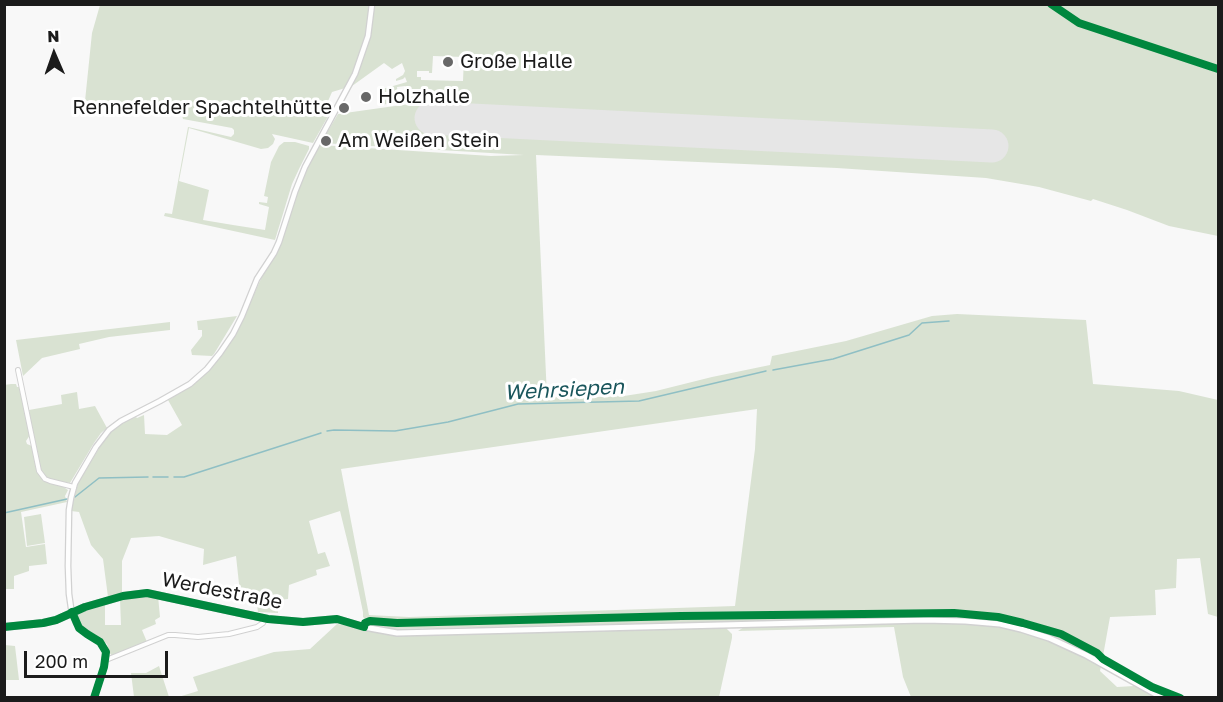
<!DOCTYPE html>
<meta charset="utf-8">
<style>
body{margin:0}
#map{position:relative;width:1223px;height:702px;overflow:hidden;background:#f8f8f8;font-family:"Golos Text",sans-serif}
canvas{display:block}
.frame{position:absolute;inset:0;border:6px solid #1b1b1b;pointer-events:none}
.north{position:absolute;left:24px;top:24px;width:60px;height:60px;-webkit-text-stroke:4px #fff;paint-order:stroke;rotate:358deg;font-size:16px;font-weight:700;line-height:24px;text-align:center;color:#1b1b1b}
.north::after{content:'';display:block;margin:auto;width:21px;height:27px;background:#1b1b1b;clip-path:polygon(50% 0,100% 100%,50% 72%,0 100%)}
.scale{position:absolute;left:24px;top:651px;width:144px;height:27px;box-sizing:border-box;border:3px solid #1b1b1b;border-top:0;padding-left:8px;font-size:18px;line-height:21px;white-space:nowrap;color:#1b1b1b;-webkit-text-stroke:4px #fff;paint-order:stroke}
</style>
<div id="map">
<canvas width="1223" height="702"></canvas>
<div class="frame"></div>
<div class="north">N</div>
<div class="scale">200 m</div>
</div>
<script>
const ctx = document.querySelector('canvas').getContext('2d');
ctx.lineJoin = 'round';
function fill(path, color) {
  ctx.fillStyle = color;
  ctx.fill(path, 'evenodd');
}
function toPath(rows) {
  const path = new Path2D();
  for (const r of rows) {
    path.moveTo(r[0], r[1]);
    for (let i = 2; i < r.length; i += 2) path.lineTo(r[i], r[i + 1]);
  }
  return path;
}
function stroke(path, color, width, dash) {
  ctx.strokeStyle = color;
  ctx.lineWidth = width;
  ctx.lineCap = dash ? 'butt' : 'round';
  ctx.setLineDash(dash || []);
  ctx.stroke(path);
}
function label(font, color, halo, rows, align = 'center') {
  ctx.font = font + ' "Golos Text",sans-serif';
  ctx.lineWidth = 6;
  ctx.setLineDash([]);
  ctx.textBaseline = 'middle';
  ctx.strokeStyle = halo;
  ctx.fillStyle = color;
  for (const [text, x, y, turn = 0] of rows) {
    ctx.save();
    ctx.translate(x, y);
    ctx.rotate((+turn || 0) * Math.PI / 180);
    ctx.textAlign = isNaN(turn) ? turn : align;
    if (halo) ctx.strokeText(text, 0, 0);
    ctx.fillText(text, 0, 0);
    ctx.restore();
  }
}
const green = toPath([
 [100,5,1218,5,1218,236,1169,226,1127,210,1093,199,1091,201,1039,187,986,178,837,168,536,155,547,397,597,397,624,396,656,391,712,377,770,365,772,356,846,341,932,316,957,314,1086,320,1093,384,1179,391,1218,400,1218,617,1208,614,1200,558,1177,559,1176,588,1155,590,1156,615,1110,617,1103,656,1022,627,996,621,954,617,391,629,372,626,363,617,363,612,352,560,340,511,309,521,318,554,325,552,330,566,316,570,317,575,289,585,288,599,278,600,278,613,258,612,255,592,240,593,236,556,203,565,204,549,159,536,131,538,122,561,122,593,108,597,103,559,91,545,79,512,71,511,78,483,104,440,113,430,125,422,136,417,137,418,144,415,145,434,167,435,182,425,168,400,191,386,203,376,221,356,234,337,242,321,264,272,277,251,301,180,320,145,491,156,524,155,322,143,322,141,338,114,409,104,405,86,397,87,398,97,395,98,396,103,379,105,381,102,379,90,407,82,405,77,403,79,396,81,396,79,403,75,405,71,402,63,392,69,384,63,352,86,332,92,325,108,331,111,313,143,272,134,275,139,273,144,268,148,261,149,189,128,179,181,209,190,203,220,233,225,265,230,269,207,259,204,259,202,267,203,268,197,264,196,271,162,279,146,284,142,295,142,309,146,309,149,299,169,292,184,275,240,164,216,165,213,172,214,188,127,231,137,234,134,234,130,232,128,183,119,182,115,153,108,85,101,92,33],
 [433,56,464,57,463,81,421,80,421,77,417,77,417,71,429,71,429,73,432,73],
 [757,409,755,449,735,606,409,617,369,615,341,469],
 [237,316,214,354,212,356,192,355,191,350,202,336,202,330,198,330,197,321],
 [170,322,170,330,109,337,79,344,80,349,42,358,23,376,16,340],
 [11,384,16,384,17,387,20,387,30,435,26,441,27,444,32,446,38,471,44,480,62,486,68,490,65,496,67,502,21,512,26,547,45,544,47,564,29,566,29,571,14,576,14,589,4,589,4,385],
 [77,392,79,409,95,406,107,428,101,433,94,443,70,483,53,481,46,478,39,468,29,410,62,404,61,395],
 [41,514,45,543,27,546,24,517],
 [138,595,158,596,160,617,155,620,156,624,142,630,147,642,112,656,109,652,107,644,96,635,84,628,79,622,77,616,79,612,105,605,105,625,121,625,120,599],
 [938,622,985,625,1009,629,1041,638,1075,652,1101,666,1100,671,1117,687,1134,686,1157,697,911,697,903,677,894,627,738,631,744,627],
 [337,624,347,625,388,635,725,627,732,634,732,638,719,697,175,698,198,691,193,677,274,652,310,649],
 [5,645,15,646,19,680,5,680],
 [159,666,169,697,134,697,131,673,146,673]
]);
const stream = toPath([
 [773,370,833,359,909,335,922,323,949,321],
 [327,431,334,430,395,431,448,422,518,404,639,401,766,371],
 [153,477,168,477],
 [174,477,184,477,321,433],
 [75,497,99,478,148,477],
 [4,513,67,499]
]);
const runway = toPath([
 [431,118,992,146]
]);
const minor = toPath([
 [18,370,39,471,45,479,50,481,74,487],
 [106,660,168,635,175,635,198,637,229,634,257,627,263,623,265,619]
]);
const tertiary = toPath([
 [94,698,104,667,106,652,100,642,83,631,76,623,71,608,69,594,68,566,69,510,71,498,75,483,96,447,109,430,121,421,160,401,190,384,207,369,220,353,233,334,242,316,257,279,274,253,279,242,295,192,305,167,355,74,368,36,372,4]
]);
const secondary = toPath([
 [4,627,43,623,56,620,85,607,123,596,147,593,268,619,303,622,337,619,364,627,397,633,924,620,965,621,1000,624,1021,629,1049,638,1086,655,1163,698]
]);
const cycleway = toPath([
 [1051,4,1079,23,1218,69],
 [72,612,79,628,87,634,100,642,106,652,104,667,94,698],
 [4,627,43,623,56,620,85,607,123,596,147,593,268,619,303,622,337,619,364,627,365,623,370,621,397,623,681,616,954,613,998,617,1023,623,1061,634,1097,653,1103,659,1152,687,1180,698]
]);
const markers = [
 [448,62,6,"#686868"],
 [366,97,6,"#686868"],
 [344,108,6,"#686868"],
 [326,141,6,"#686868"]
];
const poiNames = [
 ["Große Halle",460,62],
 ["Holzhalle",378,97],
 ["Rennefelder Spachtelhütte",332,108,"right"],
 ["Am Weißen Stein",338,141]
];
const streetNames = [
 ["Werdestraße",222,591,11]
];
const waterNames = [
 ["Wehrsiepen",564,390,-3]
];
fill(green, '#d9e2d2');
stroke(stream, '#8fbfc4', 1.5);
stroke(runway, '#e6e6e6', 33);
stroke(minor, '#d1d1d1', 6);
stroke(tertiary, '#d1d1d1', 7);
stroke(secondary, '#d1d1d1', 8);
stroke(minor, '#fefefe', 4);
stroke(tertiary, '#fefefe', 4.5);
stroke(secondary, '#fefefe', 5);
stroke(cycleway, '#00873e', 8);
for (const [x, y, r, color] of markers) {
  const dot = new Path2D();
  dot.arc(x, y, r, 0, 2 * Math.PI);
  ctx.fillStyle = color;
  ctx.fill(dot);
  stroke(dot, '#fff', 2);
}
label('20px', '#1b1b1b', '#fff', poiNames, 'left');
label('20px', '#1b1b1b', '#fff', streetNames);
label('italic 21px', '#1a565c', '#fff', waterNames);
</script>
